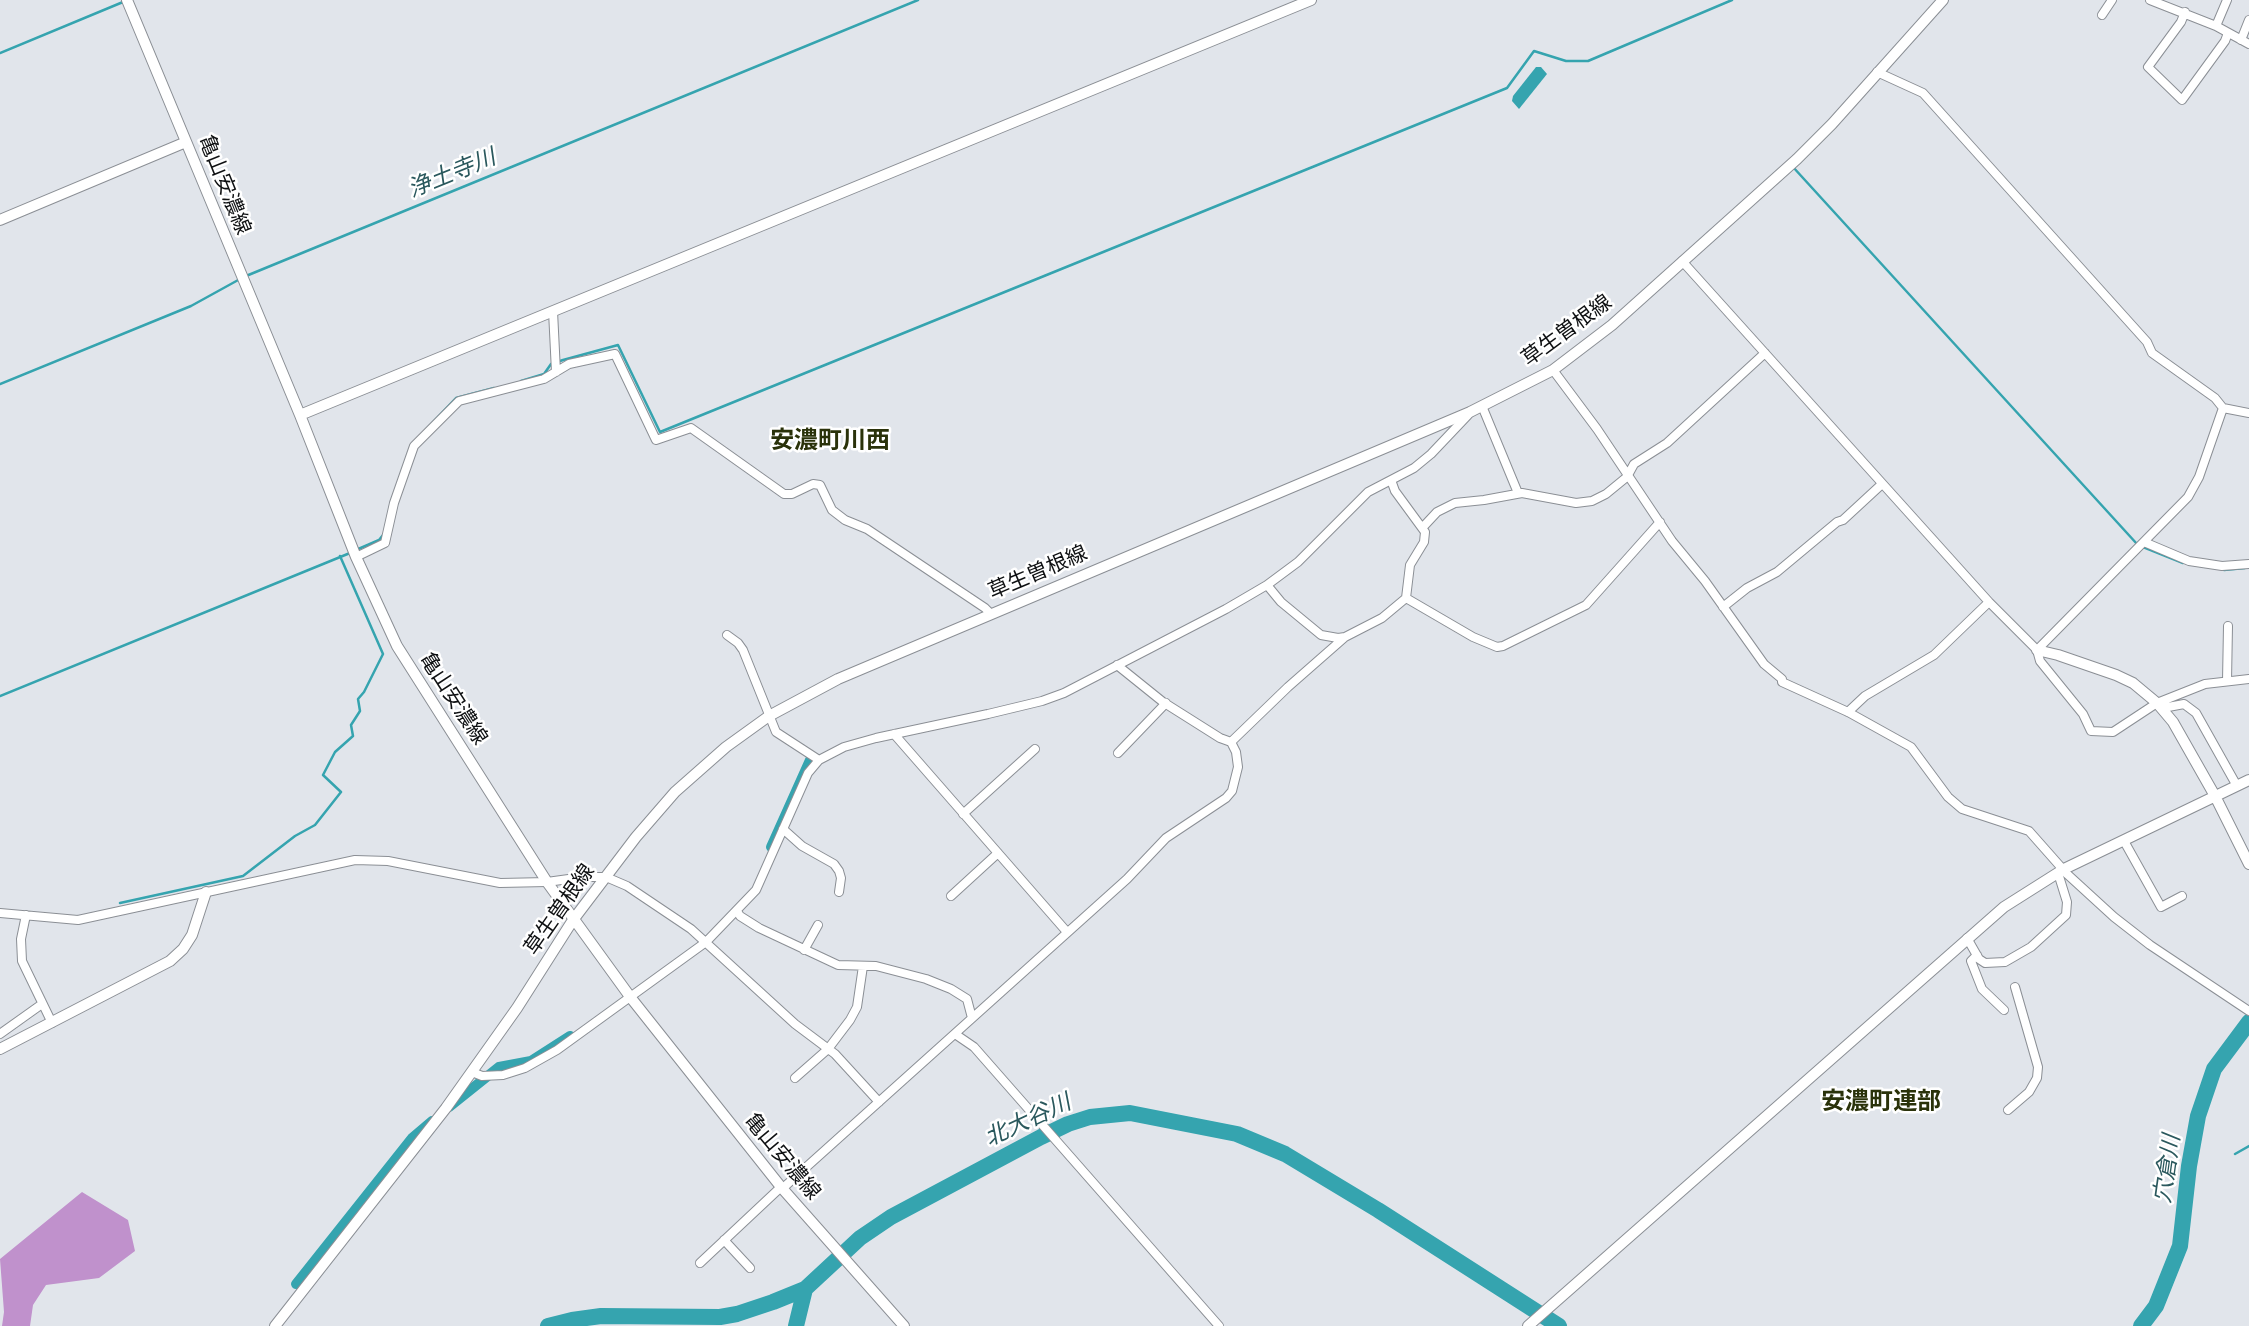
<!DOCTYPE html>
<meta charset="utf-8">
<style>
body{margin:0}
canvas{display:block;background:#e1e5eb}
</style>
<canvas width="2249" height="1326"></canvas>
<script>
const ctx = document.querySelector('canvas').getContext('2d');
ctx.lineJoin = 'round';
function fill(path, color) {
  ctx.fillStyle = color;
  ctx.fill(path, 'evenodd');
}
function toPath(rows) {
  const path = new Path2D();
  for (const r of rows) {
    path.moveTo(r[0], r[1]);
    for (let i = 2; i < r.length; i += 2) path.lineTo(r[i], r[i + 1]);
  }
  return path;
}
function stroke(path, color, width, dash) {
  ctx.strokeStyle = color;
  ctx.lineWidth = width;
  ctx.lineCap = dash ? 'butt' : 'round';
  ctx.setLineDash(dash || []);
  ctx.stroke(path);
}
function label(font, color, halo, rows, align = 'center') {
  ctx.font = font + ' Arial,"Noto Sans JP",sans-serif';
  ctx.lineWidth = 5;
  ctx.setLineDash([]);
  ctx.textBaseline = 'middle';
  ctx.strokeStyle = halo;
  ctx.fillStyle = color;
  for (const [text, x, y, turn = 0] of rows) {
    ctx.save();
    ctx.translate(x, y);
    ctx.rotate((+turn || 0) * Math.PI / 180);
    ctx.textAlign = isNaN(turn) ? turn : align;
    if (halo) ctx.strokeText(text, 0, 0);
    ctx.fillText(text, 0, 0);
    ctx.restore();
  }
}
const forest = toPath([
 [82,1192,128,1220,135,1251,99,1278,46,1285,33,1305,30,1326,2,1326,4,1312,0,1259]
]);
const water = toPath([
 [1536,67,1541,67,1547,74,1519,109,1512,101,1513,96]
]);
const stream = toPath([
 [0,53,123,2],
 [1793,167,2137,544],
 [246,276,918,0],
 [521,381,544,374,551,364,563,360,618,345,660,432,1507,88,1534,51,1566,61,1588,61,1732,0],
 [0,384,191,306,240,279],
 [413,443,456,398,494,388],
 [2143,547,2183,563],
 [356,550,379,540,383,535],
 [2224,570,2245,568],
 [0,696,350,553],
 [120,903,243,876,295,836,315,825,341,792,323,775,335,752,353,736,351,725,360,711,358,699,364,692,383,654,340,556],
 [2235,1154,2249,1146]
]);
const canal = toPath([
 [771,847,810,760],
 [449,1107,499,1067,531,1061,570,1036],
 [296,1284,412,1138,432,1121]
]);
const river = toPath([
 [548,1326,572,1320,601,1316,720,1317,737,1314,773,1302,805,1289,860,1238,891,1217,1041,1137,1068,1124,1090,1117,1130,1113,1237,1134,1285,1154,1378,1210,1559,1326],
 [796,1326,805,1289],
 [2141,1326,2156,1306,2180,1246,2189,1166,2198,1116,2214,1069,2249,1022]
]);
const street = toPath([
 [2150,0,2216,26,2249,44],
 [2185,12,2181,22,2148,67,2182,100,2225,41,2228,33],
 [2102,15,2112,0],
 [2216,26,2227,0],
 [2241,40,2249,20],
 [1877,72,1923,93,2147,342,2152,353,2215,398,2223,408,2249,413],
 [1682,261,1989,602,2037,650,2040,661,2083,714,2091,731,2113,732,2157,703,2205,684,2249,679],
 [553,311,556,372],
 [1553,370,1597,429,1672,541,1705,581,1764,664,1782,679,1782,682,1848,712,1911,747,1948,797,1962,809,2029,831,2067,874,2114,917,2150,945,2249,1011],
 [1482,406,1518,493],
 [1628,475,1634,464,1667,443,1765,353],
 [1423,527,1437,512,1455,503,1484,500,1522,493,1576,503,1592,501,1606,494,1628,476],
 [2144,542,2189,561,2222,566,2249,564],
 [356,557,385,543,394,503,414,446,459,401,544,379,569,364,615,354,656,440,691,428,784,494,792,494,813,484,820,485,832,510,845,520,867,529,985,608,991,614],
 [1267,585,1281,602,1321,635,1338,638,1345,637],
 [1406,598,1473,637,1497,647,1503,646,1586,605,1660,522],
 [1723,607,1747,588,1777,572,1837,522,1843,520,1882,484],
 [727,635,738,643,743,650,776,732,819,760],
 [2037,650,2188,497,2199,477,2223,408],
 [2227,681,2228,626],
 [2163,708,2184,704,2196,713,2237,786],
 [1848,712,1865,696,1934,655,1989,602],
 [894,734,1067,932],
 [1231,742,1288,687,1345,637,1382,618,1406,598,1410,565,1424,542,1425,532,1395,491,1391,480],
 [1118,753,1166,703],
 [963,814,1035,749],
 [783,829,802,846,834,864,839,871,841,878,839,892],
 [2124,841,2161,907,2182,896],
 [951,896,998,853],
 [737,911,740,916,759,928,838,965,876,966,926,979,951,989,967,999,972,1018],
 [0,913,78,920,355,860,388,861,500,883,547,882,583,877,606,877,627,886,691,929,795,1024,835,1054,879,1102],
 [26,915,21,939,22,961,52,1023],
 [1967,938,1979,959,1985,963,2005,962,2031,947,2066,915,2067,902,2058,873],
 [804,950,818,925],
 [1977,955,1971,961,1982,989,2004,1010],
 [0,1034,42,1004],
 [955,1034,974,1047,1219,1326],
 [472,1072,482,1076,503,1075,525,1068,557,1050,706,942,756,890,808,773,819,760,844,747,876,738,988,714,1042,701,1064,693,1226,609,1267,585,1298,562,1368,492,1414,468,1431,454,1468,415],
 [795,1078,828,1049,850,1020,857,1007,863,966],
 [2008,1110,2029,1092,2037,1078,2038,1067,2015,987],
 [783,1188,1127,879,1166,838,1226,798,1232,791,1238,767,1236,752,1231,742,1220,738,1163,702,1117,665],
 [724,1240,750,1268],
 [700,1263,781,1187]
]);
const secondary = toPath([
 [127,0,300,415,356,557,397,646,547,882,631,998,781,1187,904,1326],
 [0,220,186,142],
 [300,415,1311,0],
 [2037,650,2058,655,2116,675,2133,683,2157,703,2173,722,2215,796,2249,864],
 [0,1049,170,961,183,949,192,935,206,892],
 [275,1326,446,1108,517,1008,573,920,636,837,675,792,726,747,769,716,838,679,1470,412,1553,370,1612,325,1797,159,1832,124,1943,0],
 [1528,1326,2004,907,2064,869,2249,780]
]);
const streetNames = [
 ["亀山安濃線",224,185,68],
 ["草生曽根線",1567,331,-36],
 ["草生曽根線",1038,573,-23],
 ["亀山安濃線",453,699,57],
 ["草生曽根線",560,910,-55],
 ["亀山安濃線",782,1157,50]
];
const waterNames = [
 ["浄土寺川",452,174,-22],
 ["北大谷川",1028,1121,-25],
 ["穴倉川",2168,1169,-82]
];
const quarterNames = [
 ["安濃町川西",830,441],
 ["安濃町連部",1881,1102]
];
fill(forest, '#c091cc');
fill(water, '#35a4af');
stroke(stream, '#35a4af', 2.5);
stroke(canal, '#35a4af', 10);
stroke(river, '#35a4af', 16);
stroke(street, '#8b8f95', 10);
stroke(secondary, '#8b8f95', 12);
stroke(street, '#fff', 8);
stroke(secondary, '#fff', 10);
label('21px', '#0e1012', '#fff', streetNames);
label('italic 23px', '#2a585d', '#fff', waterNames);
label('bold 24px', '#2a320a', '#fff', quarterNames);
</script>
